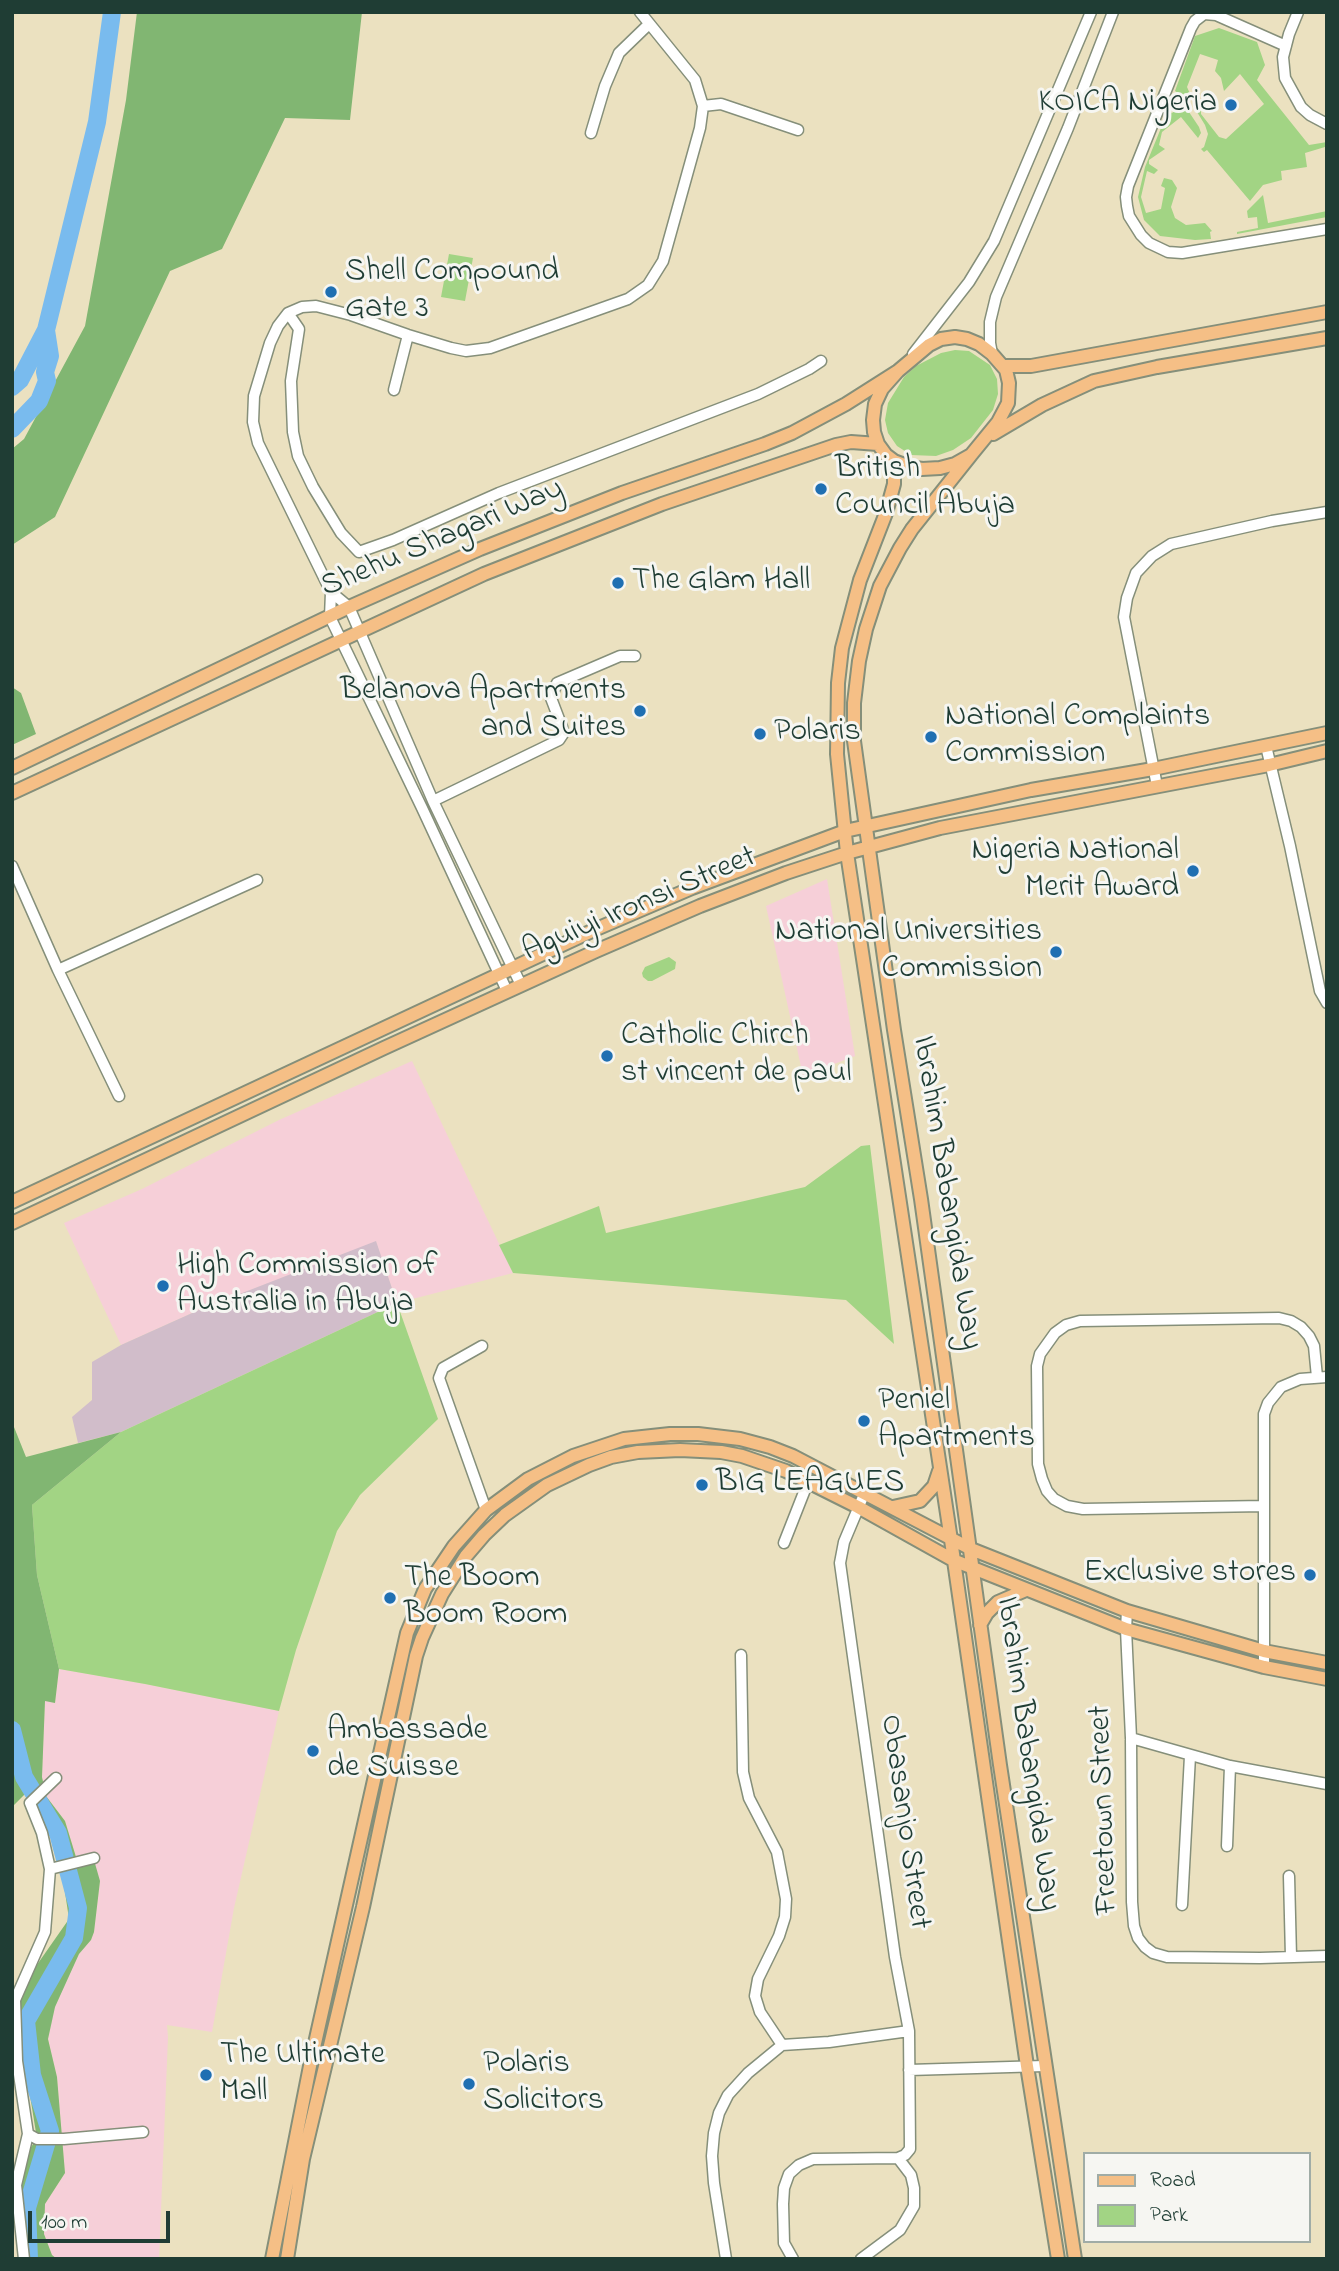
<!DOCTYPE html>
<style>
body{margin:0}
#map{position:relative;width:1339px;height:2271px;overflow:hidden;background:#ebe1c0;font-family:"Indie Flower",sans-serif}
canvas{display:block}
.frame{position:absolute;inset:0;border:14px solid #1f3d34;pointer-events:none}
.legend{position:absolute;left:1083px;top:2152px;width:228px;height:91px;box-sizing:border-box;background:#f6f6f2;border:2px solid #a0aca6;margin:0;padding:9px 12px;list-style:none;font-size:21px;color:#1f3d34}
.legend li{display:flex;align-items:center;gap:14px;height:35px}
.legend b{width:35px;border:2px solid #a0aca6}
.scale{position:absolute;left:28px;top:2211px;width:142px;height:32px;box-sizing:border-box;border:4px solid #1f3d34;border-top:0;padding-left:9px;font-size:21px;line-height:24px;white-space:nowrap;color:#1f3d34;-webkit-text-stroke:5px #f6f6f2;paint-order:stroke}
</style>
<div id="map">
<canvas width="1339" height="2271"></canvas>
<div class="frame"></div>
<ul class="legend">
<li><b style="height:9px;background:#f5bf86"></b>Road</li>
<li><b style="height:19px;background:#a2d484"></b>Park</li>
</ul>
<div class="scale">100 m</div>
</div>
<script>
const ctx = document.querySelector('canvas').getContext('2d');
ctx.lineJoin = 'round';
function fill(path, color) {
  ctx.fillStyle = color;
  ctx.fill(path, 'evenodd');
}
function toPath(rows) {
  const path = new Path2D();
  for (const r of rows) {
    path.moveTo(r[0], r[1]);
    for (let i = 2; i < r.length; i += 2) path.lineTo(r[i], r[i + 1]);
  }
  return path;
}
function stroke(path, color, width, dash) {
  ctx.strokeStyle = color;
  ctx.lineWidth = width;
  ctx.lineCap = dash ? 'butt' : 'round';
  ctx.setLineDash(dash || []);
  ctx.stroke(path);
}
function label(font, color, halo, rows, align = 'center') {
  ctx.font = font + ' "Indie Flower",sans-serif';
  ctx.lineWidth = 6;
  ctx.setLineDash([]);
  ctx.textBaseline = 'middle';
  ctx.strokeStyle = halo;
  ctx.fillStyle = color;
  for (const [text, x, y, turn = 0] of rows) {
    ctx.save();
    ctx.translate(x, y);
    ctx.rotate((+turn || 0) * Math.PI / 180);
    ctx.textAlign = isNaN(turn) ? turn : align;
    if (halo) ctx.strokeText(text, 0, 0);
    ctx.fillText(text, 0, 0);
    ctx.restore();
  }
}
const built = toPath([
 [827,879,855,1056,803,1076,766,906],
 [412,1061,513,1273,397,1303,376,1242,201,1309,121,1345,64,1223,142,1189,279,1120],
 [59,1669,145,1684,279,1711,234,1908,212,2032,167,2025,168,2037,159,2259,57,2259,52,2255,44,2234,45,2204,65,2173,57,2077,48,2039,55,2007,79,1954,91,1940,94,1932,100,1881,76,1857,65,1821,46,1796,42,1777,45,1700,55,1703]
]);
const industrial = toPath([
 [376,1241,397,1303,121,1432,78,1443,72,1417,92,1400,92,1362,121,1345,201,1309]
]);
const green = toPath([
 [1219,28,1257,42,1265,65,1257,80,1309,145,1327,142,1327,150,1325,147,1305,153,1307,167,1281,171,1282,180,1263,185,1250,201,1207,150,1204,152,1201,149,1204,147,1208,134,1205,125,1194,107,1199,104,1203,106,1201,108,1201,114,1219,137,1226,139,1264,104,1240,74,1224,91,1221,78,1215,71,1218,60,1200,54,1187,87,1191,96,1187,99,1175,91,1195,36],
 [1179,100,1183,103,1199,127,1201,133,1198,138,1181,117,1162,132,1159,145,1165,149,1149,160,1149,164,1158,170,1154,174,1147,171,1141,197,1146,213,1161,209,1165,188,1161,186,1164,178,1172,180,1177,188,1171,207,1175,218,1186,225,1205,223,1212,231,1210,232,1211,239,1195,240,1160,236,1144,220,1138,197,1145,167,1168,111,1172,113,1180,107,1181,105,1178,103],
 [1263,195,1268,223,1327,211,1327,217,1237,234,1237,232,1258,228,1257,217,1248,218,1247,211],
 [449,254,473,258,465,301,441,297],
 [955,350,969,351,990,365,997,379,998,394,993,410,971,438,953,450,936,456,911,455,897,446,888,433,885,420,888,403,904,377,916,366,941,353],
 [669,957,676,962,675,969,652,981,648,981,643,977,642,973,645,967],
 [870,1145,894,1344,846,1300,513,1273,499,1245,599,1206,606,1233,805,1187,861,1146],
 [397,1303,438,1419,360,1495,337,1531,296,1650,279,1711,145,1684,59,1669,37,1575,32,1505,121,1432]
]);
const forest = toPath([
 [137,12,362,12,350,120,285,118,222,249,170,271,55,517,12,545,12,449,24,439,85,326,126,100],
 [12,687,21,693,36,734,12,745],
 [12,1422,26,1457,121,1432,32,1505,37,1575,59,1669,55,1703,45,1701,42,1777,46,1796,65,1821,76,1857,92,1853,100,1881,94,1932,91,1940,79,1954,55,2007,48,2039,57,2077,65,2173,45,2204,44,2234,52,2255,57,2259,19,2259,20,2183,25,2155,37,2139,19,2027,20,1996,34,1969,69,1919,56,1832,35,1799,27,1792,12,1807]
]);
const river = toPath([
 [12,387,20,380,46,330],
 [12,429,39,401,47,381,45,372,50,356,46,330,97,122,112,12],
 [12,1730,24,1777,58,1833,78,1908,74,1938,26,2021,32,2075,50,2131,27,2208,29,2259]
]);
const minor = toPath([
 [1298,12,1289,34,1283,57,1285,78,1301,107,1310,115,1327,124],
 [1286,46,1216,15,1204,14,1195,21,1191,28,1128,186,1126,197,1127,206,1129,216,1141,235,1149,243,1168,252,1182,253,1327,229],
 [703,106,721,104,798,130],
 [591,133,605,86,619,53,649,24],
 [288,313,299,329,291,381,293,432,298,456,313,487,341,533,359,552,393,540,499,493,758,394,809,369,821,361],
 [913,354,969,282,994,241,1091,12],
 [992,354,990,343,990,322,996,297,1068,128,1113,12],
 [394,390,408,335],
 [331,592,349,607,433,801,521,985],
 [1266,746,1290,846,1320,991,1327,1003],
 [1157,786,1124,617,1127,598,1136,573,1152,556,1171,544,1272,521,1327,512],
 [433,801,559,740,563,734,562,727,551,698,557,683,620,656,635,656],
 [12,866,58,970,119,1096],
 [58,970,257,880],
 [507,991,422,808,330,617,331,592,258,443,253,422,254,396,270,343,278,326,288,313,302,307,316,306,351,315,408,335,451,348,466,351,490,348,628,299,648,285,663,261,700,128,703,106,695,80,640,12],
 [482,1346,443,1368,439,1378,486,1510],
 [1264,1506,1083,1509,1067,1506,1054,1499,1047,1491,1042,1479,1038,1464,1037,1366,1040,1354,1055,1333,1066,1325,1080,1321,1279,1318,1291,1321,1301,1327,1309,1336,1314,1346,1317,1377],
 [784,1543,808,1482],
 [1127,1611,1126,1629,1131,1738,1132,1902,1134,1926,1138,1938,1145,1947,1153,1953,1167,1957,1260,1958,1327,1956],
 [741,1655,743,1772,749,1798,777,1852,786,1899,785,1917,779,1936,758,1979,755,1996,760,2012,782,2045,829,2042,909,2031],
 [1264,1667,1264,1414,1268,1403,1281,1387,1300,1379,1327,1377],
 [1131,1738,1230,1766,1327,1784],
 [56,1778,30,1803,42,1833,50,1869,45,1932,15,2000,17,2061,28,2134,37,2139,64,2139,143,2132],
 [1227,1846,1230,1766],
 [50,1869,94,1858],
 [1289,1876,1291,1957],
 [1182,1905,1190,1756],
 [909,2070,1044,2066],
 [24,2259,16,2185,28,2134],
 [726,2259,714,2183,712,2156,714,2133,719,2113,728,2095,748,2073,782,2045],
 [793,2259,784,2243,783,2204,784,2188,789,2174,799,2165,813,2159,898,2158,905,2155,910,2149,909,2031,895,1957,840,1563,844,1542,865,1492],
 [861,2259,900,2230,914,2206,914,2188,911,2175,898,2158]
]);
const major = toPath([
 [1003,366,1031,366,1327,312],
 [993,434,1042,405,1094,381,1157,367,1327,338],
 [971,455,912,529,900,548,880,586,866,629,859,661,854,703,854,741,894,1030,921,1199,1000,1765,1075,2259],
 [894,461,894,484,886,513,860,580,842,648,838,683,837,754,847,853,951,1540,1027,2066,1058,2259],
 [12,768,349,607,480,549,622,493,765,444,792,433,846,404,898,371,929,345,941,339,955,337,967,339,979,344,992,354,1006,370,1009,383,1008,403,998,422,971,455,955,464,940,468,922,469,910,467,894,461,886,455,878,444,874,432,873,420,875,404,882,389,898,371],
 [12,793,484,574,662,504,836,445,851,442,878,444],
 [12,1202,594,930,692,888,845,831,1031,790,1153,769,1327,733],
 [12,1223,384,1048,596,951,700,906,786,873,847,853,940,828,1269,765,1327,751],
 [893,1507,920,1501,934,1486,939,1471],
 [980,1625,987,1613,998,1602,1026,1590],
 [272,2259,311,2061,407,1633,425,1589,454,1546,486,1510,528,1479,573,1456,624,1439,670,1434,698,1434,740,1439,770,1447,793,1456,971,1549,1127,1611,1264,1651,1327,1663],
 [287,2259,303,2159,363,1907,416,1656,422,1638,442,1594,466,1556,484,1535,505,1515,547,1485,589,1465,611,1457,638,1452,680,1450,721,1452,742,1456,786,1471,858,1507,953,1560,1126,1629,1264,1667,1327,1679]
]);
const markers = [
 [1231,105,7,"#1f6fb2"],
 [331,292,7,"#1f6fb2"],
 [821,489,7,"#1f6fb2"],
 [618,583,7,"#1f6fb2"],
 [640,711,7,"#1f6fb2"],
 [760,734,7,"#1f6fb2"],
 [931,737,7,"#1f6fb2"],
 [1193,871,7,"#1f6fb2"],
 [1056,952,7,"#1f6fb2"],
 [607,1056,7,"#1f6fb2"],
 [163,1286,7,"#1f6fb2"],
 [864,1421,7,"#1f6fb2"],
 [702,1485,7,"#1f6fb2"],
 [1310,1575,7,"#1f6fb2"],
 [390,1598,7,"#1f6fb2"],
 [313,1751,7,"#1f6fb2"],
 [206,2075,7,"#1f6fb2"],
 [469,2084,7,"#1f6fb2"]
];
const poiNames = [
 ["KOICA Nigeria",1217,105,"right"],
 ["Shell Compound",345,274],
 ["Gate 3",345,311],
 ["British",835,471],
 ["Council Abuja",835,508],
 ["The Glam Hall",632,583],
 ["Belanova Apartments",626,693,"right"],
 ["and Suites",626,730,"right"],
 ["National Complaints",945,719],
 ["Commission",945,756],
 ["Polaris",774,734],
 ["Nigeria National",1179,853,"right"],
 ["Merit Award",1179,890,"right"],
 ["National Universities",1042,934,"right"],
 ["Commission",1042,971,"right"],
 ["Catholic Chirch",621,1038],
 ["st vincent de paul",621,1075],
 ["High Commission of",177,1268],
 ["Australia in Abuja",177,1305],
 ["Peniel",878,1403],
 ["Apartments",878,1440],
 ["BIG LEAGUES",716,1485],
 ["Exclusive stores",1296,1575,"right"],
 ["The Boom",404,1580],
 ["Boom Room",404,1617],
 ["Ambassade",327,1733],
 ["de Suisse",327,1770],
 ["The Ultimate",220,2057],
 ["Mall",220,2094],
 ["Polaris",483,2066],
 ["Solicitors",483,2103]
];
const streetNames = [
 ["Shehu Shagari Way",443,540,-23],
 ["Aguiyi Ironsi Street",640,906,-23],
 ["Ibrahim Babangida Way",945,1193,81],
 ["Ibrahim Babangida Way",1026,1754,82],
 ["Freetown Street",1106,1810,-92],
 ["Obasanjo Street",903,1822,82]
];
fill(built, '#f6cfd8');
fill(industrial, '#d1bdca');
fill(green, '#a2d484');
fill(forest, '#81b672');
stroke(river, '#79bbee', 18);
stroke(minor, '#858f7a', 13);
stroke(major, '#858f7a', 16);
stroke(minor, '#fff', 10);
stroke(major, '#f5bf86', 12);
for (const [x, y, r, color] of markers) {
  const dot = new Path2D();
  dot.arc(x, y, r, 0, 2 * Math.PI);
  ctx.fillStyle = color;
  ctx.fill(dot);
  stroke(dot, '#f6f6f2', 2.5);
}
label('32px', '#1f3d34', '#f6f6f2', poiNames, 'left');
label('32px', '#1f3d34', '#f6f6f2', streetNames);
</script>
